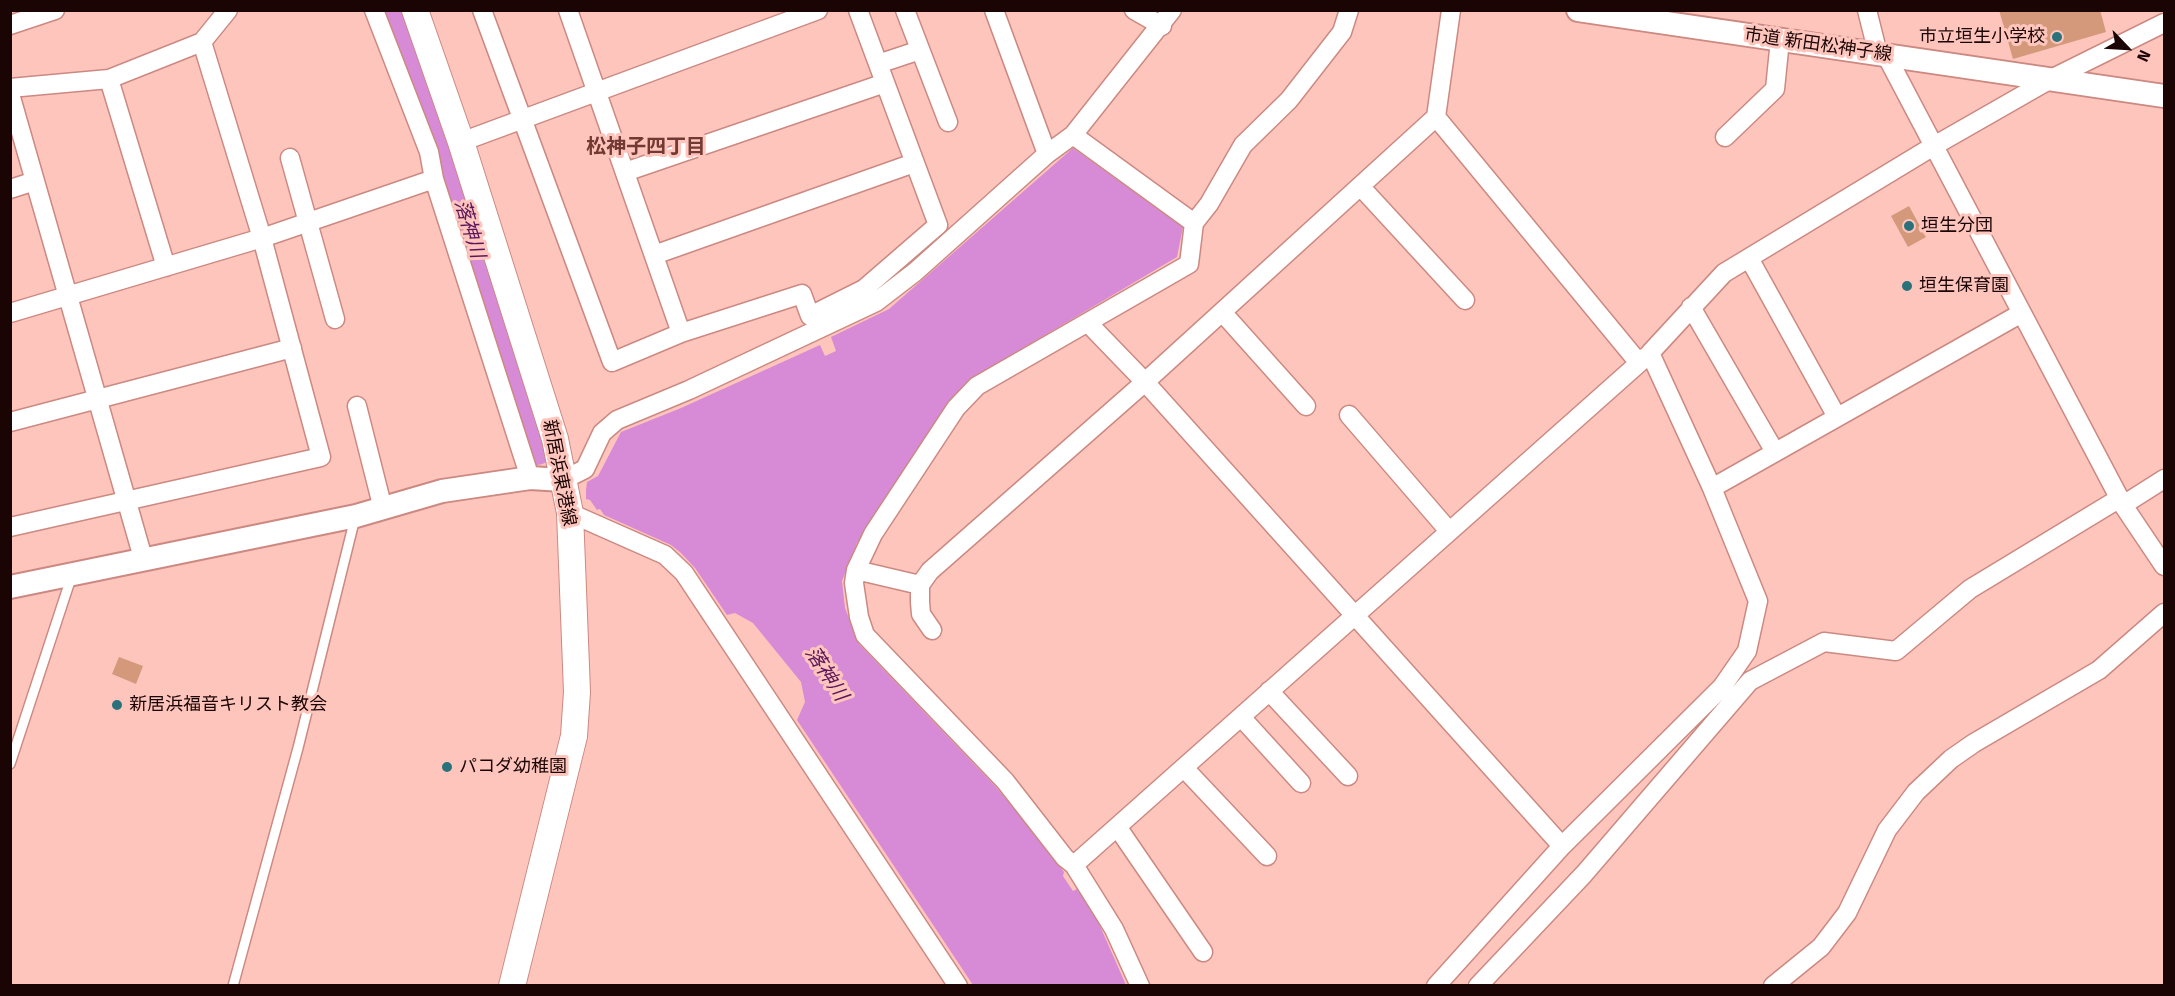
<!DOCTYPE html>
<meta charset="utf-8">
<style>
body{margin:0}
#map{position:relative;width:2175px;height:996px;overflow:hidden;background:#fec5bd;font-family:"Fira Sans",sans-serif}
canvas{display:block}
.frame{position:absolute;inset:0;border:12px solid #1b0504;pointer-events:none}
.north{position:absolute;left:2097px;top:18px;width:60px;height:60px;-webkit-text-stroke:4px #fec5bd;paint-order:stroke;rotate:115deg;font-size:16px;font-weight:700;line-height:24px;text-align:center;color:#1b0504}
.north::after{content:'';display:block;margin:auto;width:21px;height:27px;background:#1b0504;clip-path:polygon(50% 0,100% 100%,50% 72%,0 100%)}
</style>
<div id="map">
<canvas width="2175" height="996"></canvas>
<div class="frame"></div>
<div class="north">N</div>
</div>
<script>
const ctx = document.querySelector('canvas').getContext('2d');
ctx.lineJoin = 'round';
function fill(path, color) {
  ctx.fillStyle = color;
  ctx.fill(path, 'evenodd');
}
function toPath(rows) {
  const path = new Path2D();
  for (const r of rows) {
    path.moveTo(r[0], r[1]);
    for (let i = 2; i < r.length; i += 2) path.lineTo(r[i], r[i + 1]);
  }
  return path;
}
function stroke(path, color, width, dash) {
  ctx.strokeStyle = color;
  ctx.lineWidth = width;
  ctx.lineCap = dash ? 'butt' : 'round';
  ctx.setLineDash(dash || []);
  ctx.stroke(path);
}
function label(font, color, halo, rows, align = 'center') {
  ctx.font = font + ' "Fira Sans","Noto Sans JP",sans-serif';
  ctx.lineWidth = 6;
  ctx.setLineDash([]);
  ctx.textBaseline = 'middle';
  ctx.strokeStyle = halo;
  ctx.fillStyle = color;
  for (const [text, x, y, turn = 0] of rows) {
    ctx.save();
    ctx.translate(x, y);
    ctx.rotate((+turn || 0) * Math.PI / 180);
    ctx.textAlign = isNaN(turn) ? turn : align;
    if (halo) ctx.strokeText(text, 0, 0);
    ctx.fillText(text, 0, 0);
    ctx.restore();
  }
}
const water = toPath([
 [1073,148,1183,227,1177,257,976,376,953,400,929,431,857,543,842,581,845,608,859,644,996,787,1031,829,1064,872,1063,876,1073,891,1077,889,1096,917,1126,985,973,985,797,720,805,702,801,682,753,623,735,613,727,615,695,568,681,553,671,545,604,515,600,509,597,510,590,500,586,499,586,490,587,482,598,476,621,432,681,408,820,345,825,356,836,351,831,337,889,309]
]);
const river = toPath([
 [390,10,450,168,537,450]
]);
const building = toPath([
 [1999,10,2100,10,2106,32,2013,59],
 [1909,206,1926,237,1908,247,1891,216],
 [119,657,143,666,136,684,112,674]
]);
const service = toPath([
 [10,764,72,575],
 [233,986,298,748,355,518]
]);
const minor = toPath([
 [374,10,429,152,434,179],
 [482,10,612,362,681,333,802,294,810,316,864,289,938,225,858,10],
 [568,10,681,333],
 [905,10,948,122],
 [994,10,1047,154],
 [1134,10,1162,26],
 [1867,10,1878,54],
 [10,25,55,10],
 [202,42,228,10],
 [1886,55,2123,505,2164,566],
 [878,64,920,50],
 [109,79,166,267],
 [10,88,109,79,202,42,262,238,10,313],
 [10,94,143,558],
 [1436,117,1451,10],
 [1725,137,1775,89,1780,40],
 [461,142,818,10],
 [290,158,335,319],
 [625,172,885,83],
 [1360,186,1465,300],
 [10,189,35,181],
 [1194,223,1209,204,1243,145,1289,100,1342,32,1349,10],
 [654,255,914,163],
 [1749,258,1837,417],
 [1691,307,1775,452],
 [1222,312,1306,406],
 [1088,323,1145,382,1562,846],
 [357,406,383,509],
 [1349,415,1449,531],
 [10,422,292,348],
 [563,480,585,469,602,433,617,420,689,390,876,302,915,272,1047,154,1073,135,1172,10],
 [1712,488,2020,314],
 [2123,505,2164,479],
 [570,513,665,555,684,573,958,986],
 [10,527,321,457,262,238,434,179,530,478],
 [856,570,854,583,859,617,865,635,1005,781,1065,858,1074,865],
 [920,585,856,570,873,534,956,408,977,386,1189,264,1194,223,1073,135],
 [932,630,921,614,920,602,920,585,930,571,1145,382,1436,117,1639,363],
 [1269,691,1348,776],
 [1241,717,1301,783],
 [1184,768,1267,856],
 [1118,828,1203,952],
 [1140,986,1114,929,1074,865,1647,356],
 [1436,986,1562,846,1722,687,1747,651,1758,601,1712,488,1650,353,1724,273,1932,147,2051,79,2164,23],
 [1478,986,1584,874,1750,681,1824,642,1896,651,1970,589,2120,498],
 [1773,986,1821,947,1847,913,1887,830,1916,792,1951,759,1974,743,2099,670,2164,613]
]);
const tertiary = toPath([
 [1578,10,2164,96],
 [10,587,356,516,442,491,530,478,563,480]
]);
const secondary = toPath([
 [415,10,461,142,555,439,570,513,577,692,574,736,512,986]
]);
const markers = [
 [2057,37,6,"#29727b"],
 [1909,226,6,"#29727b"],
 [1907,286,6,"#29727b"],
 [117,705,6,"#29727b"],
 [447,767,6,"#29727b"]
];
const poiNames = [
 ["市立垣生小学校",2045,37,"right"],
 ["垣生分団",1921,226],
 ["垣生保育園",1919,286],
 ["新居浜福音キリスト教会",129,705],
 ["パコダ幼稚園",459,767]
];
const streetNames = [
 ["市道 新田松神子線",1818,45,8],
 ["新居浜東港線",559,473,79]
];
const neighbourhoodNames = [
 ["松神子四丁目",646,147]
];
const waterNames = [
 ["落神川",469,229,73],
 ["落神川",826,674,57]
];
fill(water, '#d78ad6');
stroke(river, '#d78ad6', 30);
fill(building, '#d4987b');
stroke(service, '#cc8981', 12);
stroke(minor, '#cc8981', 21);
stroke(tertiary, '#cc8981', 26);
stroke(secondary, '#cc8981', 28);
stroke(service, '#fff', 9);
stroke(minor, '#fff', 18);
stroke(tertiary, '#fff', 22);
stroke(secondary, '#fff', 26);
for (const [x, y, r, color] of markers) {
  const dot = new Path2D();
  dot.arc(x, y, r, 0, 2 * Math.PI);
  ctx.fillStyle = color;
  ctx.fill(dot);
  stroke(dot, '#fec5bd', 2);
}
label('18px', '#1b0504', '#fec5bd', poiNames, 'left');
label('18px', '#1b0504', '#fec5bd', streetNames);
label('bold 20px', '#723933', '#fec5bd', neighbourhoodNames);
label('italic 20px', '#5b165c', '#fec5bd', waterNames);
</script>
